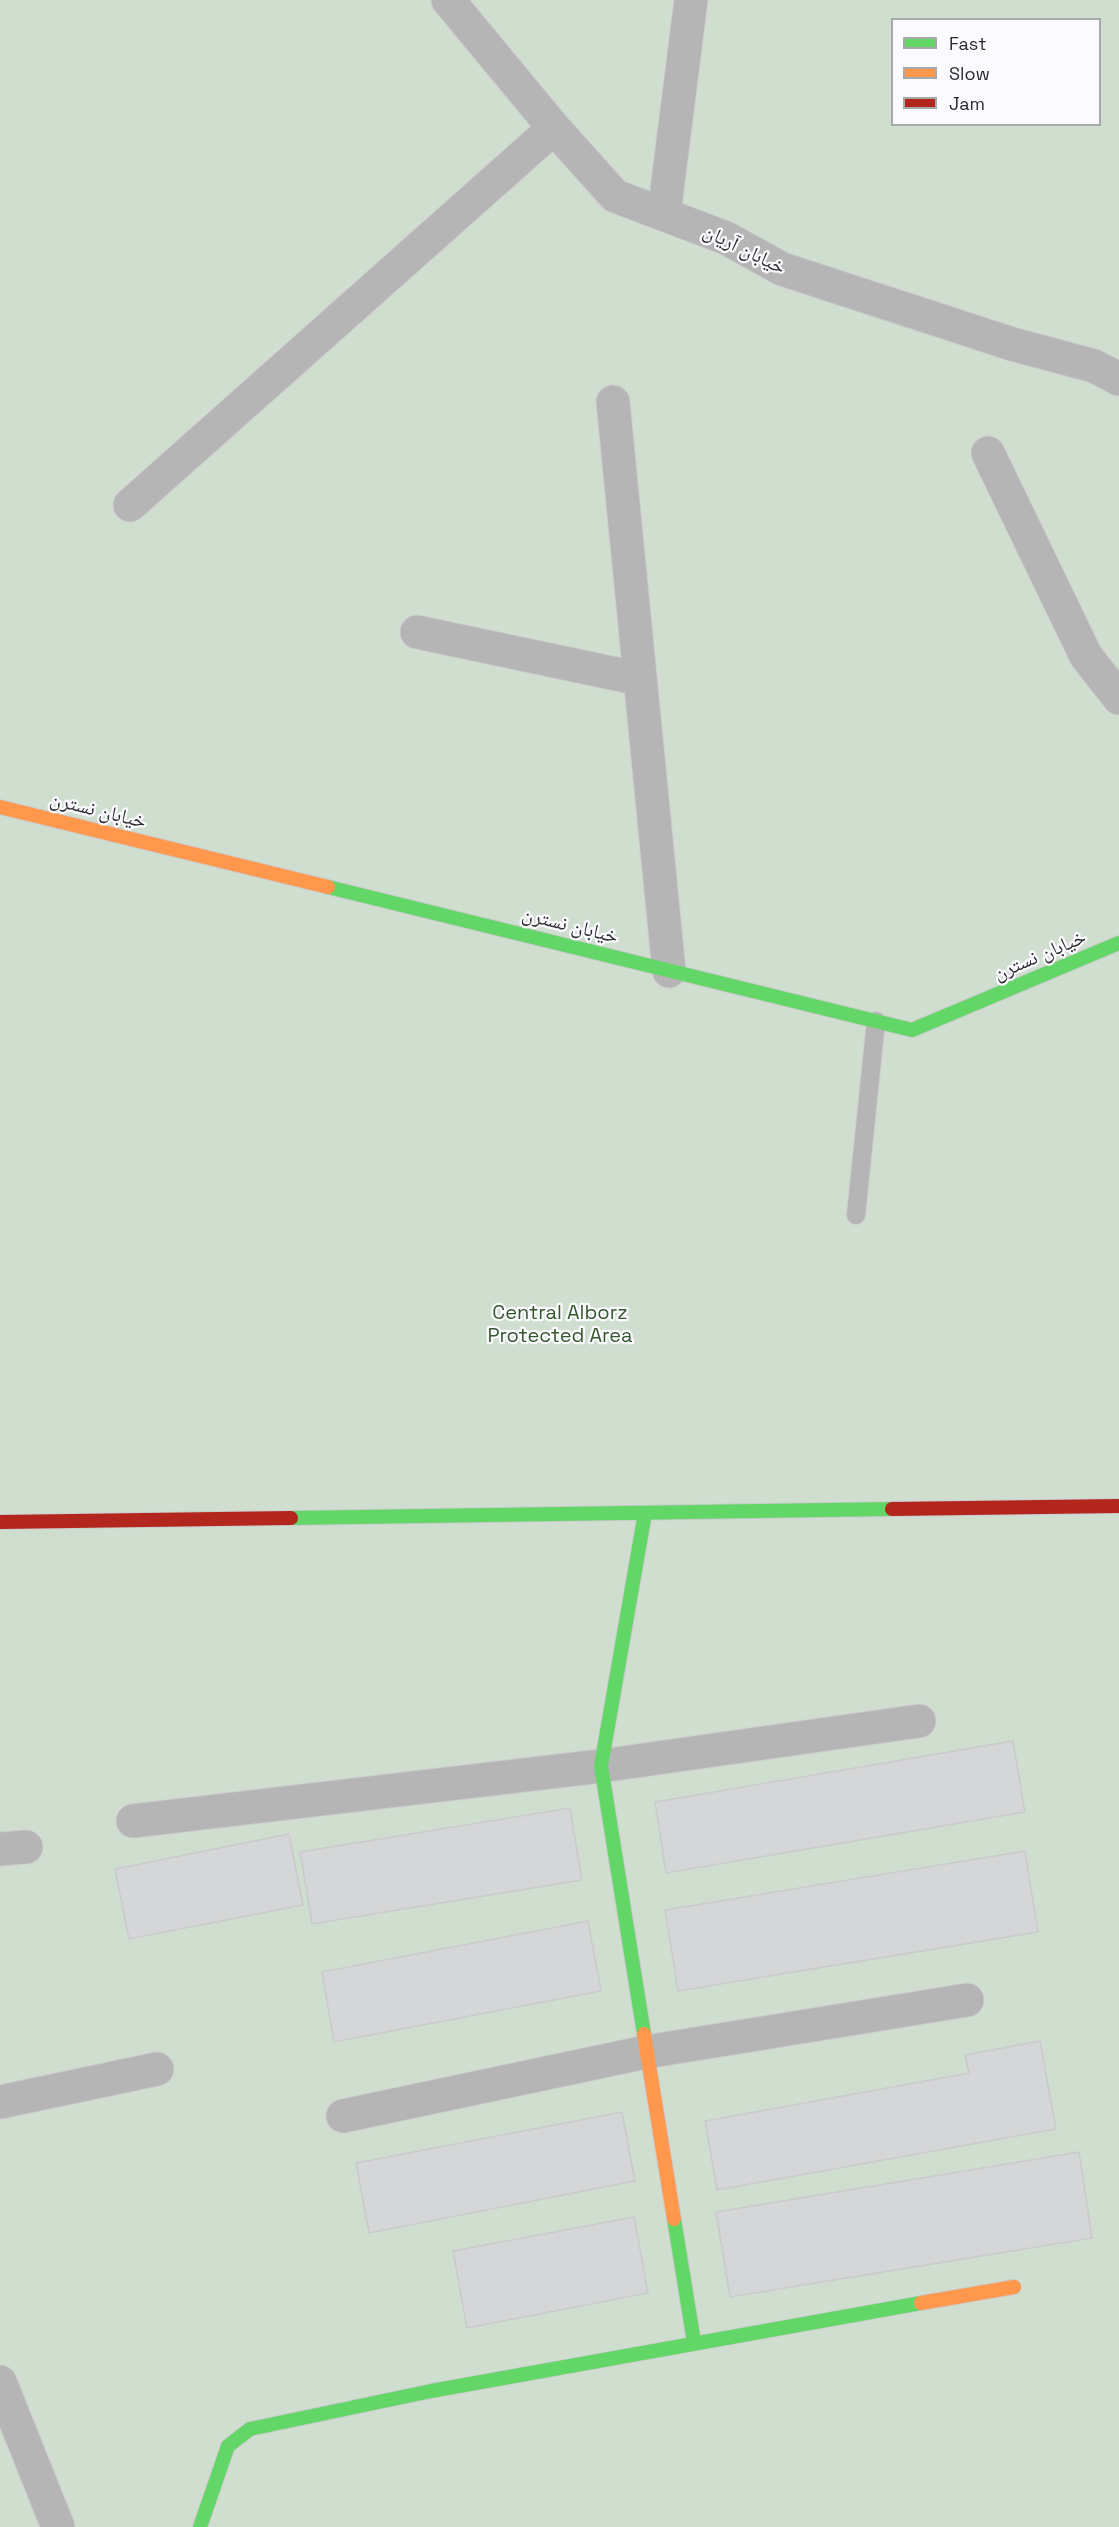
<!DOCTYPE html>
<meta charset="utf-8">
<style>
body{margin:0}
#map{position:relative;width:1119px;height:2527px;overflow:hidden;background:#eeeff1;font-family:"Space Grotesk",sans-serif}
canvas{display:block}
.legend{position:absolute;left:891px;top:18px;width:210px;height:108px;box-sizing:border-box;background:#fbfbff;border:2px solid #a8a8ab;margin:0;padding:8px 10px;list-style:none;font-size:18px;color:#2b2b2d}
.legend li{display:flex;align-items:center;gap:12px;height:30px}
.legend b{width:30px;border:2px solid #a8a8ab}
</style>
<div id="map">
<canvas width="1119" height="2527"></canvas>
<ul class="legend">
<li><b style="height:8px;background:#63d668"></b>Fast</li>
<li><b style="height:8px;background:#ff974d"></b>Slow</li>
<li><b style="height:8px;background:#b3261e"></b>Jam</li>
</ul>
</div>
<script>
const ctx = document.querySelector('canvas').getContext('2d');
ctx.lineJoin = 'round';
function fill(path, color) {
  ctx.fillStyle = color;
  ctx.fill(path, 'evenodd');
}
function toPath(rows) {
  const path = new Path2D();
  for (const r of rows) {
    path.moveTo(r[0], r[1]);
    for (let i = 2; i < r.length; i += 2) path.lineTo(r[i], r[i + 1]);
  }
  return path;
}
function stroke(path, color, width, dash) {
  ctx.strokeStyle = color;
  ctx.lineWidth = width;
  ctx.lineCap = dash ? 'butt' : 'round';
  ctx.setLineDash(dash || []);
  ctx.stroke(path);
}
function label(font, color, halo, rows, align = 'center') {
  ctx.font = font + ' "Space Grotesk","Noto Naskh Arabic",sans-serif';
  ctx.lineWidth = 4.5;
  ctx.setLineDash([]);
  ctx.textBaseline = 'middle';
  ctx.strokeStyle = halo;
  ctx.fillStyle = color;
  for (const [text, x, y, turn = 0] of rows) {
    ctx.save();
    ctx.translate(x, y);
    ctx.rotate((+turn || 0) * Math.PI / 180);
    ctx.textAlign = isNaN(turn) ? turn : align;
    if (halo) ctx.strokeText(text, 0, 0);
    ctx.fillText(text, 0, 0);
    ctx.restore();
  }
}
const green = toPath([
 [0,0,1119,0,1119,2527,0,2527],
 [892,20,1100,20,1100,124,892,124]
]);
const building = toPath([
 [1013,1741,1025,1812,666,1873,655,1802,1013,1741],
 [570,1808,582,1880,312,1924,300,1852,570,1808],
 [289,1834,303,1905,129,1939,115,1869,289,1834],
 [1025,1851,1038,1932,678,1991,665,1910,1025,1851],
 [588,1921,601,1991,334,2042,322,1972,588,1921],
 [1040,2041,1056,2129,717,2190,705,2121,969,2073,965,2055,1040,2041],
 [622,2112,635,2181,369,2233,356,2163,622,2112],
 [1079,2152,1092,2238,730,2297,716,2212,1079,2152],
 [634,2217,648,2293,467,2328,453,2251,634,2217]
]);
const lane = toPath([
 [856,1215,876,1021]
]);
const street = toPath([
 [448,0,554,128,615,196,726,238,782,269,1012,344,1094,366,1119,379],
 [664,214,691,0],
 [613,402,669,971],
 [988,453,1086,656,1119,698],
 [130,505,554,128],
 [417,632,640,679],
 [133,1821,601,1766,919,1721],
 [0,1849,26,1847],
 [0,2102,157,2069],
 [343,2116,646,2052,967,2000],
 [0,2382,58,2527]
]);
const fast = toPath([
 [328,887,912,1030,1119,943],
 [291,1518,892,1509],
 [644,2034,601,1766,645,1513],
 [674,2219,694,2342],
 [200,2527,228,2446,250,2429,431,2391,921,2303]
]);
const slow = toPath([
 [0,807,328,887],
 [644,2034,674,2219],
 [921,2303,1014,2287]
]);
const jam = toPath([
 [892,1509,1119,1506],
 [0,1522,291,1518]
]);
const streetNames = [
 ["خیابان آریان",744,250,26],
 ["خیابان نسترن",98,811,14],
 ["خیابان نسترن",570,926,14],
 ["خیابان نسترن",1040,956,-23]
];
const parkNames = [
 ["Central Alborz",560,1314],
 ["Protected Area",560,1337]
];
fill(green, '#d0decf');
fill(building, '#d5d6d7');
stroke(building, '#c9cacc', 1.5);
stroke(lane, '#cccccd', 20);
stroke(street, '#cccccd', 35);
stroke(fast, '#cccccd', 16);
stroke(slow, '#cccccd', 16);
stroke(jam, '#cccccd', 16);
stroke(lane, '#b5b5b6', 18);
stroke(street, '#b5b5b6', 33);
stroke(fast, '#63d668', 14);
stroke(slow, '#ff974d', 14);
stroke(jam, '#b3261e', 14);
label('20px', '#2b2b2d', '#fbfbff', streetNames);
label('20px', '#34582d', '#fbfbff', parkNames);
</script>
